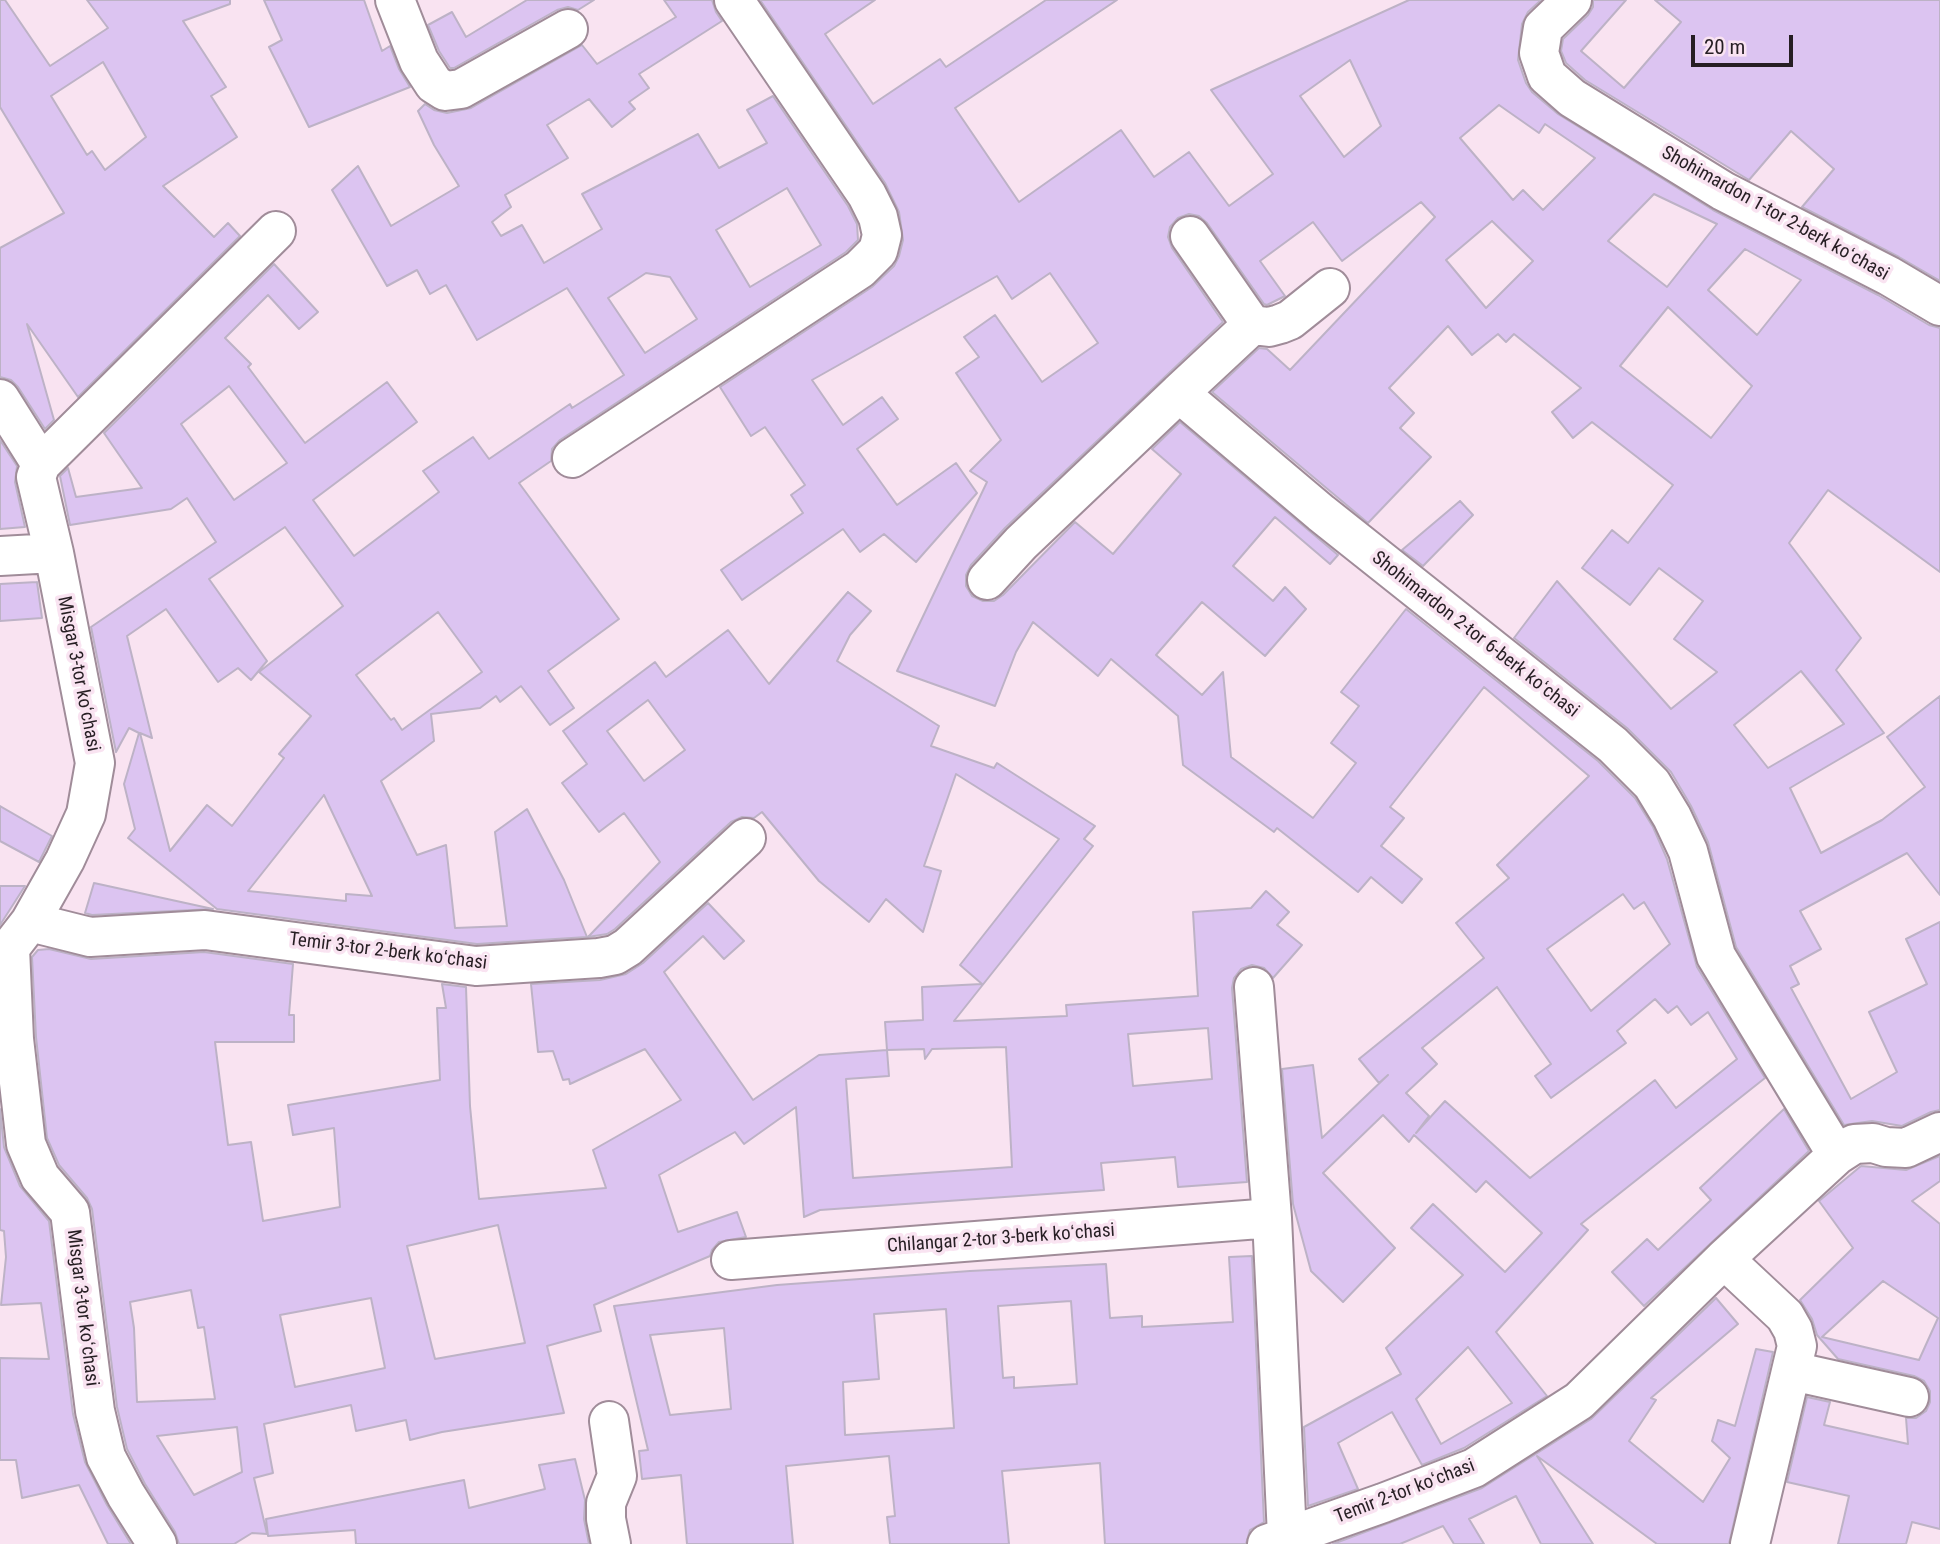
<!DOCTYPE html>
<meta charset="utf-8">
<style>
body{margin:0}
#map{position:relative;width:1940px;height:1544px;overflow:hidden;background:#f9e3f1;font-family:"Roboto Condensed",sans-serif}
canvas{display:block}
.scale{position:absolute;left:1691px;top:35px;width:102px;height:32px;box-sizing:border-box;border:4px solid #261e23;border-top:0;padding-left:9px;font-size:21px;line-height:24px;white-space:nowrap;color:#261e23;-webkit-text-stroke:5px #f9e3f1;paint-order:stroke}
</style>
<div id="map">
<canvas width="1940" height="1544"></canvas>
<div class="scale">20 m</div>
</div>
<script>
const ctx = document.querySelector('canvas').getContext('2d');
ctx.lineJoin = 'round';
function fill(path, color) {
  ctx.fillStyle = color;
  ctx.fill(path, 'evenodd');
}
function toPath(rows) {
  const path = new Path2D();
  for (const r of rows) {
    path.moveTo(r[0], r[1]);
    for (let i = 2; i < r.length; i += 2) path.lineTo(r[i], r[i + 1]);
  }
  return path;
}
function stroke(path, color, width, dash) {
  ctx.strokeStyle = color;
  ctx.lineWidth = width;
  ctx.lineCap = dash ? 'butt' : 'round';
  ctx.setLineDash(dash || []);
  ctx.stroke(path);
}
function label(font, color, halo, rows, align = 'center') {
  ctx.font = font + ' "Roboto Condensed",sans-serif';
  ctx.lineWidth = 7;
  ctx.setLineDash([]);
  ctx.textBaseline = 'middle';
  ctx.strokeStyle = halo;
  ctx.fillStyle = color;
  for (const [text, x, y, turn = 0] of rows) {
    ctx.save();
    ctx.translate(x, y);
    ctx.rotate((+turn || 0) * Math.PI / 180);
    ctx.textAlign = isNaN(turn) ? turn : align;
    if (halo) ctx.strokeText(text, 0, 0);
    ctx.fillText(text, 0, 0);
    ctx.restore();
  }
}
const building = toPath([
 [0,0,5,0,50,66,108,28,87,0,230,0,230,4,183,21,226,87,211,96,237,137,163,186,214,237,228,223,240,236,78,397,27,324,54,420,45,429,18,387,11,380,0,377,0,248,64,213,0,107,0,0],
 [103,62,146,137,105,170,92,151,87,155,51,96,103,62],
 [264,0,364,0,382,51,390,46,399,69,410,87,309,127,269,47,282,40,264,0],
 [527,0,594,0,578,10,568,7,557,10,454,68,450,68,439,51,428,25,452,12,466,37,527,0],
 [664,0,712,0,716,12,722,21,639,74,649,88,629,102,635,109,612,127,589,99,547,125,568,158,505,195,511,207,492,222,501,236,522,225,544,263,602,229,582,194,698,134,719,168,767,143,747,110,773,96,848,206,857,224,858,240,846,252,560,440,552,449,551,461,519,483,619,619,548,671,574,708,550,725,521,686,500,702,496,696,480,708,431,714,434,741,381,781,417,855,446,845,455,928,507,926,495,832,527,809,564,880,587,937,477,944,217,909,128,838,135,829,124,784,139,733,129,728,116,752,91,627,216,542,187,498,171,509,70,525,60,476,68,468,76,497,142,488,104,433,274,264,318,312,299,329,268,295,225,338,251,364,248,367,305,443,387,382,417,422,313,500,354,556,439,492,423,471,473,437,489,459,570,404,572,408,624,375,567,288,477,340,446,285,430,294,417,270,387,286,332,190,358,166,391,226,459,186,434,145,418,111,425,104,434,110,447,113,471,108,582,45,597,64,676,17,664,0],
 [787,188,821,245,750,287,716,230,787,188],
 [646,273,670,277,697,319,645,353,608,298,646,273],
 [229,386,287,463,234,500,181,424,229,386],
 [285,527,343,606,259,672,311,716,279,754,284,758,232,826,207,805,170,851,140,733,152,738,127,636,166,609,218,682,238,668,251,680,267,661,209,579,285,527],
 [438,612,482,672,402,730,394,718,391,720,356,675,438,612],
 [324,795,372,896,346,894,346,901,248,891,324,795],
 [760,0,875,0,825,34,873,104,940,59,946,67,1046,0,1117,0,955,108,1019,202,1121,130,1154,177,1189,152,1229,206,1273,174,1211,90,1409,0,1541,0,1528,12,1522,24,1518,60,1526,83,1532,92,1558,114,1713,210,1878,295,1929,325,1940,328,1940,572,1828,490,1789,543,1861,638,1836,670,1884,733,1790,788,1821,853,1882,820,1925,787,1887,737,1940,696,1940,895,1907,853,1800,911,1821,949,1790,966,1799,984,1791,988,1851,1099,1897,1072,1869,1012,1927,984,1906,939,1940,922,1940,1110,1931,1112,1902,1126,1872,1121,1844,1125,1736,947,1708,842,1691,806,1671,772,1627,728,1514,638,1557,581,1671,709,1717,672,1674,639,1703,601,1659,568,1630,605,1582,568,1612,530,1628,543,1673,485,1592,422,1573,438,1552,412,1581,388,1514,334,1506,342,1498,334,1472,355,1448,326,1389,388,1414,413,1400,428,1431,457,1368,523,1212,392,1259,348,1267,349,1290,370,1435,217,1421,202,1342,261,1313,222,1260,261,1285,296,1267,305,1264,304,1207,223,1199,216,1189,214,1178,218,1170,227,1168,237,1172,248,1223,322,1005,528,971,565,966,575,966,586,972,596,983,601,994,601,1003,595,1075,522,1113,554,1181,474,1152,449,1180,422,1338,555,1330,564,1275,517,1233,566,1273,601,1285,587,1306,609,1265,656,1202,602,1156,655,1202,695,1223,672,1231,757,1313,818,1356,763,1331,743,1359,706,1341,692,1406,609,1598,761,1635,798,1653,827,1667,859,1697,967,1765,1078,1581,1224,1588,1230,1496,1332,1547,1396,1464,1448,1422,1465,1392,1412,1338,1443,1358,1489,1308,1506,1304,1427,1401,1374,1386,1348,1463,1275,1411,1228,1433,1204,1505,1272,1542,1233,1486,1181,1476,1192,1414,1135,1409,1142,1383,1115,1323,1173,1395,1248,1343,1302,1311,1271,1293,1204,1282,1069,1313,1065,1322,1138,1388,1075,1379,1083,1359,1059,1484,958,1456,923,1509,878,1497,865,1589,776,1484,687,1390,807,1404,818,1381,846,1422,879,1402,903,1371,877,1358,892,1277,828,1274,832,1183,765,1178,716,1111,659,1098,676,1033,622,1016,652,995,706,897,671,987,482,970,471,1001,440,956,373,979,357,964,337,995,315,1042,382,1098,343,1050,273,1012,299,997,276,812,380,843,425,882,397,898,419,857,449,897,505,956,463,977,493,916,562,884,534,860,552,843,529,742,600,721,570,803,513,791,495,805,485,765,427,751,436,720,387,872,287,894,266,899,256,903,240,899,212,885,183,760,0],
 [1350,60,1381,126,1344,157,1300,96,1350,60],
 [1499,105,1539,133,1545,124,1595,158,1543,210,1523,190,1513,200,1460,138,1499,105],
 [1654,194,1717,224,1667,287,1608,241,1654,194],
 [1492,221,1533,261,1486,308,1446,260,1492,221],
 [1745,249,1801,280,1757,335,1708,290,1745,249],
 [1668,307,1752,386,1711,438,1620,366,1668,307],
 [1801,671,1844,724,1768,768,1734,725,1801,671],
 [1623,894,1634,909,1644,902,1670,944,1591,1011,1547,949,1623,894],
 [1497,987,1551,1064,1535,1076,1551,1098,1626,1043,1617,1031,1655,999,1668,1013,1677,1006,1691,1025,1708,1012,1737,1059,1676,1108,1655,1080,1530,1178,1445,1101,1416,1133,1429,1116,1406,1093,1437,1064,1422,1048,1497,987],
 [1468,1347,1512,1403,1441,1444,1416,1399,1468,1347],
 [1593,0,1626,0,1581,51,1624,88,1681,22,1655,0,1940,0,1940,281,1899,257,1802,207,1834,169,1791,131,1749,180,1585,80,1566,63,1561,51,1563,39,1588,15,1593,7,1593,0],
 [0,440,17,466,15,482,25,527,0,529,0,440],
 [1460,501,1473,515,1423,566,1402,550,1460,501],
 [37,582,42,618,0,621,0,584,37,582],
 [848,592,871,611,850,635,837,661,939,726,931,746,994,768,997,763,1095,826,1084,839,1093,846,954,1021,1067,1016,1066,1005,1198,996,1193,912,1251,908,1266,891,1289,912,1277,925,1302,945,1273,978,1264,968,1252,965,1241,969,1234,978,1232,988,1247,1182,1178,1187,1175,1157,1101,1163,1104,1190,820,1210,804,1217,796,1107,744,1144,735,1132,659,1175,678,1232,737,1212,746,1237,719,1242,712,1250,710,1256,594,1305,601,1331,547,1346,564,1413,442,1432,410,1440,406,1420,356,1431,351,1405,264,1424,273,1473,254,1478,267,1534,252,1533,234,1544,179,1544,175,1532,145,1484,127,1449,117,1407,92,1209,87,1198,59,1165,47,1138,36,1037,32,957,38,950,49,949,91,959,204,952,293,964,289,1015,294,1015,294,1042,215,1042,228,1145,251,1142,263,1221,340,1207,334,1128,293,1135,288,1105,440,1080,437,1008,446,1008,442,984,466,987,470,1106,479,1199,606,1188,593,1150,681,1100,645,1049,570,1084,569,1079,563,1080,553,1051,538,1052,531,984,600,980,626,974,643,963,708,903,744,941,724,959,703,936,664,972,753,1100,819,1055,887,1050,885,1022,923,1020,922,987,982,984,960,965,1059,839,956,774,924,866,941,871,923,932,886,899,869,922,819,881,762,812,754,818,742,817,731,822,615,929,607,934,588,937,660,862,624,813,599,832,562,783,587,764,563,731,655,662,666,677,728,630,769,684,848,592],
 [648,700,685,750,644,781,607,731,648,700],
 [1208,1028,1212,1079,1133,1086,1128,1034,1208,1028],
 [1006,1047,1012,1167,853,1178,846,1079,889,1076,887,1050,924,1049,925,1059,932,1049,1006,1047],
 [498,1225,525,1343,435,1359,407,1246,498,1225],
 [191,1290,198,1328,204,1327,215,1399,137,1402,134,1328,130,1302,191,1290],
 [371,1298,385,1368,295,1387,280,1315,371,1298],
 [237,1427,242,1472,194,1495,157,1436,237,1427],
 [0,806,52,836,39,862,0,841,0,806],
 [94,883,213,909,92,915,85,913,94,883],
 [0,886,25,886,0,925,0,886],
 [0,1109,4,1147,20,1186,49,1221,73,1414,85,1462,107,1505,131,1544,108,1544,79,1485,22,1498,16,1460,0,1460,0,1358,49,1359,41,1303,1,1305,6,1257,4,1231,0,1230,0,1109],
 [1784,1109,1809,1151,1644,1306,1612,1272,1647,1239,1658,1250,1711,1200,1700,1188,1784,1109],
 [1940,1156,1940,1181,1912,1201,1940,1224,1940,1529,1912,1522,1906,1544,1838,1544,1849,1496,1787,1482,1807,1397,1830,1402,1824,1425,1908,1444,1906,1418,1916,1418,1926,1411,1930,1402,1930,1391,1924,1381,1914,1376,1838,1359,1817,1335,1812,1319,1800,1300,1853,1248,1819,1201,1861,1166,1906,1170,1940,1156],
 [1883,1281,1938,1318,1919,1360,1822,1337,1883,1281],
 [1252,1256,1264,1522,1250,1530,1246,1544,1105,1544,1100,1463,1002,1471,1009,1544,890,1544,887,1517,895,1516,889,1456,786,1466,793,1544,687,1544,681,1475,642,1479,639,1451,648,1450,614,1306,777,1285,970,1271,1106,1264,1110,1318,1142,1316,1142,1327,1233,1322,1229,1257,1252,1256],
 [1071,1301,1077,1384,1014,1388,1014,1377,1003,1378,998,1306,1071,1301],
 [946,1309,954,1428,845,1435,843,1382,879,1379,874,1314,946,1309],
 [724,1328,731,1409,670,1415,650,1335,724,1328],
 [1716,1298,1738,1324,1651,1398,1656,1400,1629,1441,1703,1502,1730,1458,1712,1441,1718,1420,1735,1426,1756,1349,1773,1352,1729,1544,1657,1544,1537,1456,1593,1544,1541,1544,1516,1496,1469,1519,1484,1544,1454,1544,1443,1526,1400,1544,1333,1544,1482,1488,1591,1419,1716,1298],
 [575,1459,585,1500,584,1519,589,1544,356,1544,355,1530,268,1536,266,1519,464,1480,469,1508,545,1489,539,1465,575,1459]
]);
const minor = toPath([
 [395,0,419,61,434,84,445,91,461,89,568,29],
 [1572,0,1543,28,1539,53,1547,76,1572,98,1723,191,1889,276,1940,306],
 [1252,325,1269,327,1280,324,1290,320,1330,288],
 [1179,393,1252,325,1190,236],
 [0,399,41,464],
 [572,458,860,269,878,251,882,235,878,217,867,195,734,0],
 [0,556,54,553],
 [987,580,1021,543,1179,393,1321,513,1613,745,1652,784,1672,817,1688,851,1716,956,1837,1155],
 [30,922,90,937,205,930,476,966,599,958,615,955,628,947,746,838],
 [1254,987,1272,1218,1287,1536],
 [1724,1259,1785,1316,1793,1330,1797,1346,1750,1544],
 [731,1260,1272,1218],
 [1792,1371,1909,1397],
 [609,1421,617,1476,606,1503,606,1519,611,1544],
 [157,1544,126,1495,106,1457,95,1411,70,1212,40,1177,26,1144,14,1039,10,948,30,922,65,860,86,814,95,763,54,553,36,477,41,464,276,231],
 [1267,1544,1383,1503,1474,1468,1579,1401,1724,1259,1837,1155,1854,1144,1873,1143,1886,1147,1906,1148,1940,1132]
]);
const streetNames = [
 ["Shohimardon 1-tor 2-berk koʻchasi",1775,214,29],
 ["Shohimardon 2-tor 6-berk koʻchasi",1475,635,38],
 ["Misgar 3-tor koʻchasi",78,674,79],
 ["Temir 3-tor 2-berk koʻchasi",388,952,7],
 ["Chilangar 2-tor 3-berk koʻchasi",1001,1239,-4],
 ["Misgar 3-tor koʻchasi",82,1308,83],
 ["Temir 2-tor koʻchasi",1405,1492,-21]
];
fill(building, '#dcc4f1');
stroke(building, '#bdb2c6', 2);
stroke(minor, '#a08c99', 42);
stroke(minor, '#fff', 38);
label('19px', '#261e23', '#f9e3f1', streetNames);
</script>
